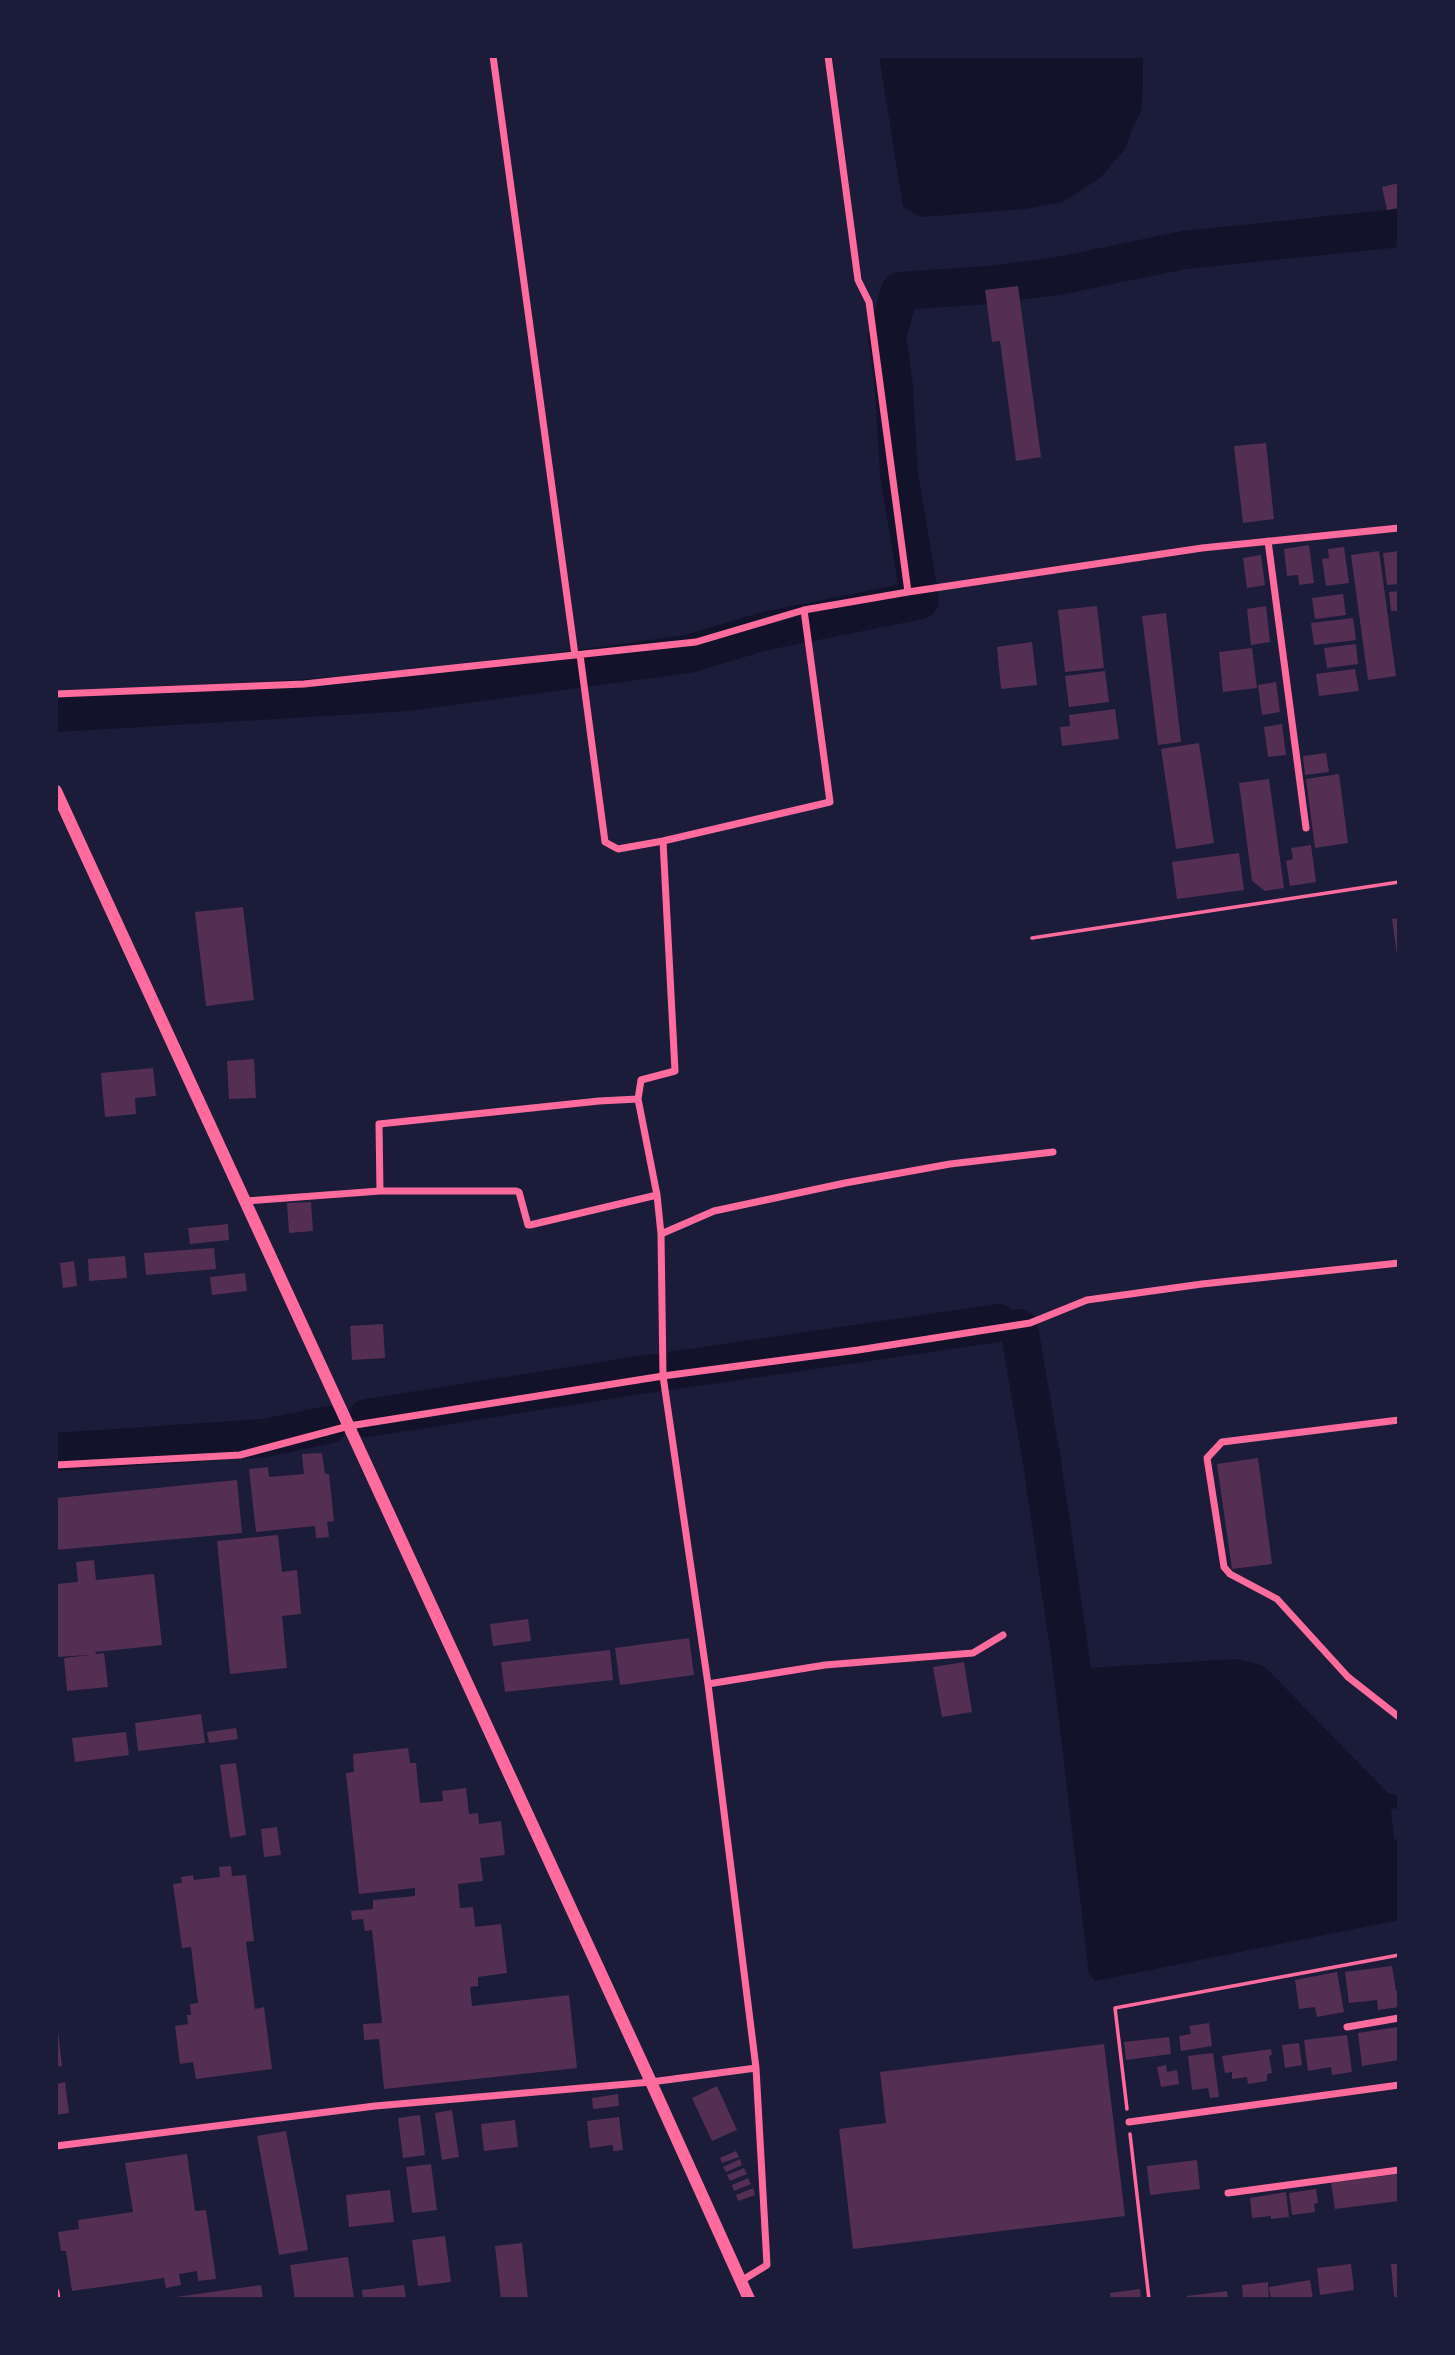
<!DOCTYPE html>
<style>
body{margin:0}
#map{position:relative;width:1455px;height:2355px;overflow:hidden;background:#1b1b3a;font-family:"DejaVu Sans",sans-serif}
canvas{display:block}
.frame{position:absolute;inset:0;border:58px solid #1b1b3a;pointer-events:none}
</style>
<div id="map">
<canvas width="1455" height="2355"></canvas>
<div class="frame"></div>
</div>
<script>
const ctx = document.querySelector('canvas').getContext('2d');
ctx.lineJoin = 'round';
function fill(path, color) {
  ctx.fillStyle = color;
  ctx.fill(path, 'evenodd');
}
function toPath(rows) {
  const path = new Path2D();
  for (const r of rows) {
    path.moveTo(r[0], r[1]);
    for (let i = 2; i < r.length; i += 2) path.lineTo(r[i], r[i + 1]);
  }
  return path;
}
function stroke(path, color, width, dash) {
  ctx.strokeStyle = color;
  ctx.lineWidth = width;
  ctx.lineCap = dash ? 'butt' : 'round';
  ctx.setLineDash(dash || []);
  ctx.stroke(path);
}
const water = toPath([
 [879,56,1143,56,1143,91,1141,112,1133,126,1126,148,1101,177,1063,202,1025,209,920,217,903,206],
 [1237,1659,1264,1666,1388,1793,1399,1796,1399,1808,1391,1809,1394,1839,1399,1839,1399,1920,1096,1981,1089,1974,1053,1670]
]);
const river = toPath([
 [56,713,408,692,688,654,765,631,920,600,899,475,894,386,887,336,900,291,988,285,1058,276,1184,250,1399,228],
 [1019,1328,1042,1462,1072,1669],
 [670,1371,998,1323],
 [367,1418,653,1373],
 [56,1452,264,1438,328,1425]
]);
const building = toPath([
 [1399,183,1399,208,1387,210,1382,187],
 [1018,286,1041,457,1016,461,1000,341,992,342,985,290],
 [1266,443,1274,519,1243,523,1234,446],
 [1309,545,1314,583,1299,585,1298,575,1287,576,1284,549],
 [1344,547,1349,583,1326,586,1322,559,1329,558,1328,549],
 [1379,551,1396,676,1368,680,1351,555],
 [1399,551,1399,584,1387,585,1383,553],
 [1261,555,1265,585,1247,588,1243,558],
 [1399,591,1399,611,1391,611,1389,592],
 [1343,594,1346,615,1315,619,1312,598],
 [1097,606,1104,668,1065,672,1058,610],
 [1266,606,1270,642,1251,645,1247,609],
 [1166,613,1181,742,1158,745,1142,616],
 [1353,618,1356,640,1314,645,1311,623],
 [1032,642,1037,685,1001,689,997,647],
 [1356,644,1358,664,1327,668,1324,648],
 [1252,648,1257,688,1223,692,1219,652],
 [1355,669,1359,691,1319,696,1316,674],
 [1105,671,1109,702,1069,707,1065,676],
 [1276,682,1280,712,1262,715,1258,685],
 [1115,709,1119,739,1062,746,1060,727,1070,726,1069,715],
 [1282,724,1286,755,1268,757,1264,727],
 [1199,743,1214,843,1176,849,1161,749],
 [1326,753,1329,772,1305,775,1303,756],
 [1339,774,1348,843,1315,848,1306,779],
 [1269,779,1284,888,1265,891,1252,881,1239,783],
 [1311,845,1316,882,1290,886,1286,861,1293,859,1291,848],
 [1239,853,1244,890,1177,899,1172,862],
 [243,907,254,1000,206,1006,195,912],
 [1399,918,1399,955,1397,955,1392,919],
 [254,1059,256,1098,229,1099,227,1061],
 [153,1068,156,1096,135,1098,136,1114,105,1117,101,1073],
 [311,1202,313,1231,289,1233,287,1203],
 [228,1224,229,1240,190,1244,188,1228],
 [214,1248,216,1269,146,1275,144,1253],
 [125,1256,127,1278,89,1281,88,1259],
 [74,1261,77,1286,63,1288,60,1263],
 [245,1273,247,1291,212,1295,210,1277],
 [383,1324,385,1358,352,1360,350,1326],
 [322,1453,325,1474,329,1474,334,1521,327,1522,329,1537,316,1538,315,1526,256,1532,249,1469,268,1467,269,1477,304,1474,302,1454],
 [1258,1458,1272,1564,1232,1569,1217,1464],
 [237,1480,242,1533,56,1550,56,1498],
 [278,1535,282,1572,297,1570,301,1614,282,1616,287,1668,230,1674,217,1541],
 [94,1560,96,1580,154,1574,162,1645,95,1652,96,1654,104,1653,108,1687,67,1691,64,1658,89,1655,56,1657,56,1584,78,1582,76,1562],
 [528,1619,531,1641,493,1646,490,1624],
 [689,1638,694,1675,620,1685,615,1648],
 [610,1650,613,1680,505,1692,501,1662],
 [964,1662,972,1712,942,1717,933,1667],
 [201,1714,205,1743,138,1751,135,1723],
 [236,1728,238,1739,209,1743,207,1732],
 [126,1732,129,1755,75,1762,72,1738],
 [408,1748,410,1763,416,1763,420,1803,443,1801,442,1791,466,1788,469,1814,478,1813,479,1824,501,1821,505,1855,480,1858,483,1881,458,1884,460,1908,473,1907,475,1927,501,1924,507,1973,478,1977,478,1986,470,1987,472,2006,569,1995,577,2068,384,2089,379,2039,364,2040,363,2024,382,2023,372,1930,365,1931,363,1919,352,1920,351,1911,373,1909,373,1900,415,1896,415,1888,359,1894,346,1773,354,1772,353,1754],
 [236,1763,246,1835,230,1838,220,1765],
 [277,1827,281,1855,264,1857,261,1829],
 [231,1866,232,1876,246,1875,254,1941,246,1942,255,2009,264,2007,272,2069,196,2079,193,2062,180,2064,175,2026,188,2024,187,2015,191,2015,190,2004,198,2003,191,1947,182,1948,173,1884,182,1883,181,1877,193,1875,194,1880,220,1877,219,1867],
 [1392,1966,1396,1991,1399,1990,1399,2007,1378,2010,1377,2000,1349,2003,1345,1972],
 [1337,1972,1344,2012,1317,2017,1315,2007,1299,2009,1295,1980],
 [1209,2023,1212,2046,1181,2051,1179,2036,1191,2034,1189,2026],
 [1398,2027,1399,2060,1362,2066,1358,2033],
 [56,2031,58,2031,62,2066,56,2067],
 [1347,2035,1352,2072,1332,2075,1331,2067,1308,2071,1304,2040],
 [1169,2037,1171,2054,1126,2060,1124,2042],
 [1299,2043,1302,2065,1285,2068,1282,2045],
 [1104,2044,1125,2216,853,2249,839,2129,886,2123,880,2072],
 [1271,2049,1272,2055,1269,2056,1272,2073,1267,2074,1267,2081,1248,2084,1247,2077,1232,2079,1232,2072,1225,2073,1222,2056],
 [1213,2053,1219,2097,1210,2098,1208,2088,1192,2090,1188,2056],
 [1166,2065,1167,2072,1177,2070,1179,2084,1161,2087,1157,2067],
 [65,2082,69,2113,56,2115,56,2084],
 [717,2086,737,2130,712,2141,692,2098],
 [618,2094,619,2106,593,2109,592,2098],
 [452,2110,459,2157,442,2160,435,2113],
 [420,2115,425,2155,403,2158,398,2118],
 [619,2117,623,2150,613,2151,613,2145,590,2148,587,2121],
 [515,2120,518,2147,484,2151,481,2124],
 [286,2131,308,2250,279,2255,257,2136],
 [736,2151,739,2157,722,2163,720,2158],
 [187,2154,195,2211,206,2210,216,2279,198,2281,197,2271,179,2274,181,2285,166,2288,164,2278,72,2291,66,2251,61,2251,58,2232,79,2229,78,2220,133,2212,125,2163],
 [740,2159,742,2165,726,2172,723,2167],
 [1197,2160,1200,2189,1150,2195,1147,2166],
 [431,2164,437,2210,412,2213,406,2167],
 [744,2168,747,2174,730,2181,727,2175],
 [1399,2174,1399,2201,1335,2209,1331,2183],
 [748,2178,751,2184,734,2191,732,2185],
 [753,2188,755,2195,738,2201,736,2195],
 [1316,2189,1318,2203,1314,2204,1315,2212,1292,2215,1289,2193],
 [390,2190,394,2222,349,2227,346,2195],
 [1286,2192,1289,2217,1271,2219,1271,2216,1252,2218,1250,2198],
 [445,2236,451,2282,418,2286,412,2240],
 [522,2243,528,2299,501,2299,495,2246],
 [348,2257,354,2299,295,2299,290,2265],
 [1351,2264,1354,2290,1320,2295,1317,2268],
 [1391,2264,1399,2264,1399,2297,1394,2297],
 [1310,2280,1313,2299,1271,2299,1269,2287],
 [1268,2282,1269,2299,1243,2299,1242,2285],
 [261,2285,263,2299,177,2299,176,2297],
 [404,2285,406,2299,363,2299,362,2290],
 [1140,2289,1141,2299,1111,2299,1110,2293],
 [1227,2291,1228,2299,1187,2299,1187,2296]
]);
const path = toPath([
 [1032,938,1399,882],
 [1127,2109,1115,2008,1399,1955],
 [1130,2134,1149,2299]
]);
const minor = toPath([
 [493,56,575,655],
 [828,56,858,280,869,302,908,592],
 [1268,541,1306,828],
 [580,655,605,842,618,849,663,841,830,802,804,610],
 [56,694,304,684,696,642,804,610,908,592,1202,548,1399,528],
 [380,1191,379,1124,599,1101,638,1099],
 [246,1201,380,1191,516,1191,519,1192,528,1225,530,1225,657,1195],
 [661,1234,714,1211,845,1183,950,1164,1053,1152],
 [1399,1420,1222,1442,1207,1458,1224,1567,1230,1574,1277,1599,1348,1677,1399,1717],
 [56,1465,240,1455,349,1426,663,1376,858,1350,1030,1323,1087,1300,1202,1284,1399,1263],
 [708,1684,825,1665,973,1653,1003,1635],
 [1347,2027,1399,2018],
 [1129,2122,1399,2085],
 [56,2146,375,2106,651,2082,756,2068,708,1684,663,1376,661,1234,657,1195,638,1099,641,1080,675,1071,663,841],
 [1228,2193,1399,2170],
 [741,2281,767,2265,756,2068],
 [56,2292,57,2299]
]);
const tertiary = toPath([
 [56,791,651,2082,749,2299]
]);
fill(water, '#12122b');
stroke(river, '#12122b', 38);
fill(building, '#542f53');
stroke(path, '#ff6b9d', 3.5);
stroke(minor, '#ff6b9d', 7);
stroke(tertiary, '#ff6b9d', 12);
</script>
